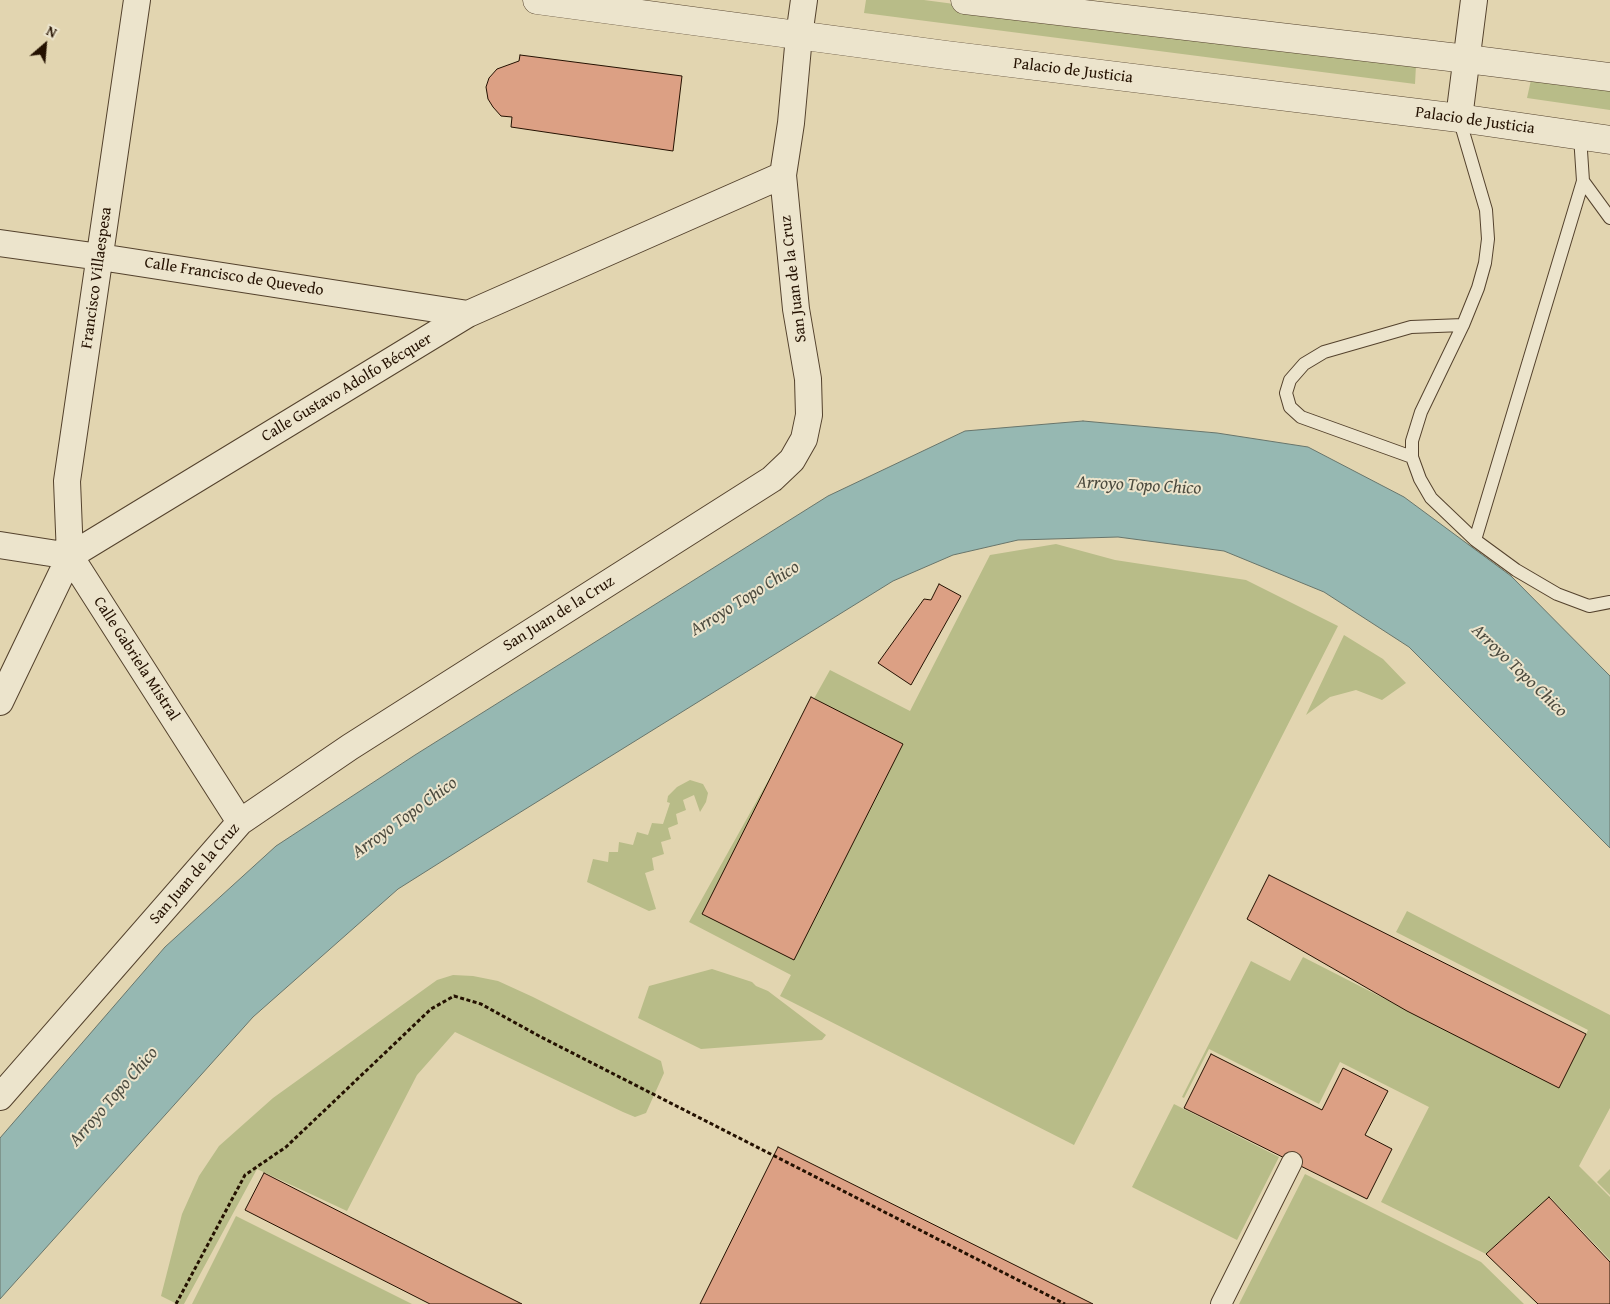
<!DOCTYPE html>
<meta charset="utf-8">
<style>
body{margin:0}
#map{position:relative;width:1610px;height:1304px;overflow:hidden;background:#e2d5b0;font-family:"Gentium Book Plus",serif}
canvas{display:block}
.north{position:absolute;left:20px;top:20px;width:50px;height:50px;-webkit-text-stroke:4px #ece4cc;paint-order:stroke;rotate:27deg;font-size:14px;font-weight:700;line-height:20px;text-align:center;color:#241101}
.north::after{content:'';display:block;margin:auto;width:18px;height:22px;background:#241101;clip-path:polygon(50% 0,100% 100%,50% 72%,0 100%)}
</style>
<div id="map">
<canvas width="1610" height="1304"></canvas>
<div class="north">N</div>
</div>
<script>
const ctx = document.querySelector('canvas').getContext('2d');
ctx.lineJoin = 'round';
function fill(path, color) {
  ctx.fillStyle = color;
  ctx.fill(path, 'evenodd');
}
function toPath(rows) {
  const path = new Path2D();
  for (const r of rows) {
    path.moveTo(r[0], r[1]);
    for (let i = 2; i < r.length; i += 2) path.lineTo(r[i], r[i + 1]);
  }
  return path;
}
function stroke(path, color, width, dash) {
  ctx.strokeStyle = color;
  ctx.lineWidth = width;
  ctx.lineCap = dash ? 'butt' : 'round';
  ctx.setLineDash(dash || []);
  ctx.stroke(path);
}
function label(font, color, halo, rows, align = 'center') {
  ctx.font = font + ' "Gentium Book Plus",serif';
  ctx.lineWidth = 4;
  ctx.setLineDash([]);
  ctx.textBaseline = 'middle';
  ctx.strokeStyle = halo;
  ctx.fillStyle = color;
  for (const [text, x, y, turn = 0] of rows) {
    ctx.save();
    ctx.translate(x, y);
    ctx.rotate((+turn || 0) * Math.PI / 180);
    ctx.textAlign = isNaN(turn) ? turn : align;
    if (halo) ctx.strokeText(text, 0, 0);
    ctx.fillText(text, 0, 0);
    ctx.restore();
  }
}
const green = toPath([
 [866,0,924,0,1416,65,1415,84,864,13],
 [1531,80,1610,90,1610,110,1527,98],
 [1056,544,1115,560,1246,580,1338,626,1074,1145,780,996,791,975,689,922,830,670,910,711,990,555],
 [1344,635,1383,659,1406,683,1382,700,1356,690,1330,697,1306,715],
 [690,780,703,784,708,793,706,802,700,812,694,795,683,800,686,810,676,814,678,824,668,828,671,839,661,842,664,854,652,858,654,870,645,873,656,909,649,911,587,882,593,859,608,862,609,852,618,852,619,842,633,845,637,832,648,835,652,823,663,824,670,803,667,802,668,796,677,787],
 [1407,911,1610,1015,1610,1108,1579,1166,1610,1197,1610,1260,1550,1197,1486,1254,1381,1202,1429,1107,1340,1062,1319,1104,1209,1049,1184,1098,1182,1097,1251,961,1290,981,1303,957,1559,1088,1588,1030,1396,932],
 [712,969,752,982,756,986,768,991,826,1035,822,1040,701,1049,638,1018,649,986],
 [453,975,473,976,498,981,533,997,661,1061,664,1073,646,1113,635,1117,623,1112,455,1032,417,1075,347,1211,257,1169,184,1304,177,1304,161,1296,182,1214,199,1176,219,1146,273,1098,437,980],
 [1174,1104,1279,1157,1237,1240,1132,1187],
 [1610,1169,1610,1195,1597,1182],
 [1305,1174,1481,1262,1524,1304,1239,1304],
 [236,1216,412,1304,192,1304]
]);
const water = toPath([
 [1083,421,1217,433,1308,447,1404,497,1511,576,1610,676,1610,848,1409,647,1324,592,1224,551,1118,537,1018,540,953,555,893,581,482,836,398,889,253,1017,0,1299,0,1138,165,947,276,846,415,755,828,496,965,431,1083,421]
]);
const building = toPath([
 [520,55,682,76,673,151,511,127,512,117,501,116,493,107,488,99,486,87,489,78,497,69,519,61,520,55],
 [939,584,961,596,911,685,878,663,924,599,931,600,939,584],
 [811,697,903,744,794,960,702,914,811,697],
 [1269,875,1586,1034,1559,1088,1407,1011,1247,919,1269,875],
 [1211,1054,1322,1110,1343,1068,1388,1091,1365,1135,1392,1149,1367,1199,1184,1108,1211,1054],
 [778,1147,1093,1304,700,1304,778,1147],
 [264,1173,456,1271,522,1304,430,1304,245,1210,264,1173],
 [1549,1197,1610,1262,1610,1304,1538,1304,1486,1254,1549,1197]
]);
const path = toPath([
 [176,1304,245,1175,286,1147,431,1009,454,996,481,1004,541,1037,1065,1304]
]);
const service = toPath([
 [1459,118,1486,210,1488,239,1485,263,1478,288,1463,325,1421,412,1412,441,1412,457,1420,479,1431,498,1475,540,1516,570,1557,594,1589,606,1610,602],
 [1583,181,1610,218],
 [1412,457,1301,417,1290,407,1286,393,1290,380,1304,364,1324,352,1411,327,1463,325],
 [1475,540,1583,181,1580,136]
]);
const pedestrian = toPath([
 [1221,1304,1292,1162]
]);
const minor = toPath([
 [1459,118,1474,0],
 [0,243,100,257,468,314],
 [0,545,70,556,240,822],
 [70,556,67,481,137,0],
 [0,702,70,556,468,314,783,175],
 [0,1097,240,822,350,747,772,479,792,460,804,439,809,415,808,379,796,309,783,175,791,123,799,36,804,0]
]);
const tertiary = toPath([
 [537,0,946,55,1459,118,1610,140],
 [965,0,1467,59,1610,77]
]);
const streetNames = [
 ["Palacio de Justicia",1073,71,7],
 ["Palacio de Justicia",1475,121,8],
 ["Calle Francisco de Quevedo",234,277,9],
 ["Francisco Villaespesa",97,278,-82],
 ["San Juan de la Cruz",794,279,-97],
 ["Calle Gustavo Adolfo Bécquer",347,388,-31],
 ["San Juan de la Cruz",559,614,-32],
 ["Calle Gabriela Mistral",136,659,57],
 ["San Juan de la Cruz",195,874,-49]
];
const waterNames = [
 ["Arroyo Topo Chico",1139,486,3],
 ["Arroyo Topo Chico",745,599,-32],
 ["Arroyo Topo Chico",1519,671,44],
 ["Arroyo Topo Chico",405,818,-36],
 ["Arroyo Topo Chico",114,1097,-49]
];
fill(green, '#b8bc88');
fill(water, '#96b8b2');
stroke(water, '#68756b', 1);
fill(building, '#dca084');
stroke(building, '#241101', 1);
stroke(service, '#54422d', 14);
stroke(pedestrian, '#54422d', 22);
stroke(minor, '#54422d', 28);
stroke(tertiary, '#54422d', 29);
stroke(path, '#241101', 3, [4, 2.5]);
stroke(service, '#ece4cc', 12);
stroke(pedestrian, '#ece4cc', 20);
stroke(minor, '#ece4cc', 26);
stroke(tertiary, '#ece4cc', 28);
label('16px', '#241101', '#ece4cc', streetNames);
label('italic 18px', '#4c4b3f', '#ece4cc', waterNames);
</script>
